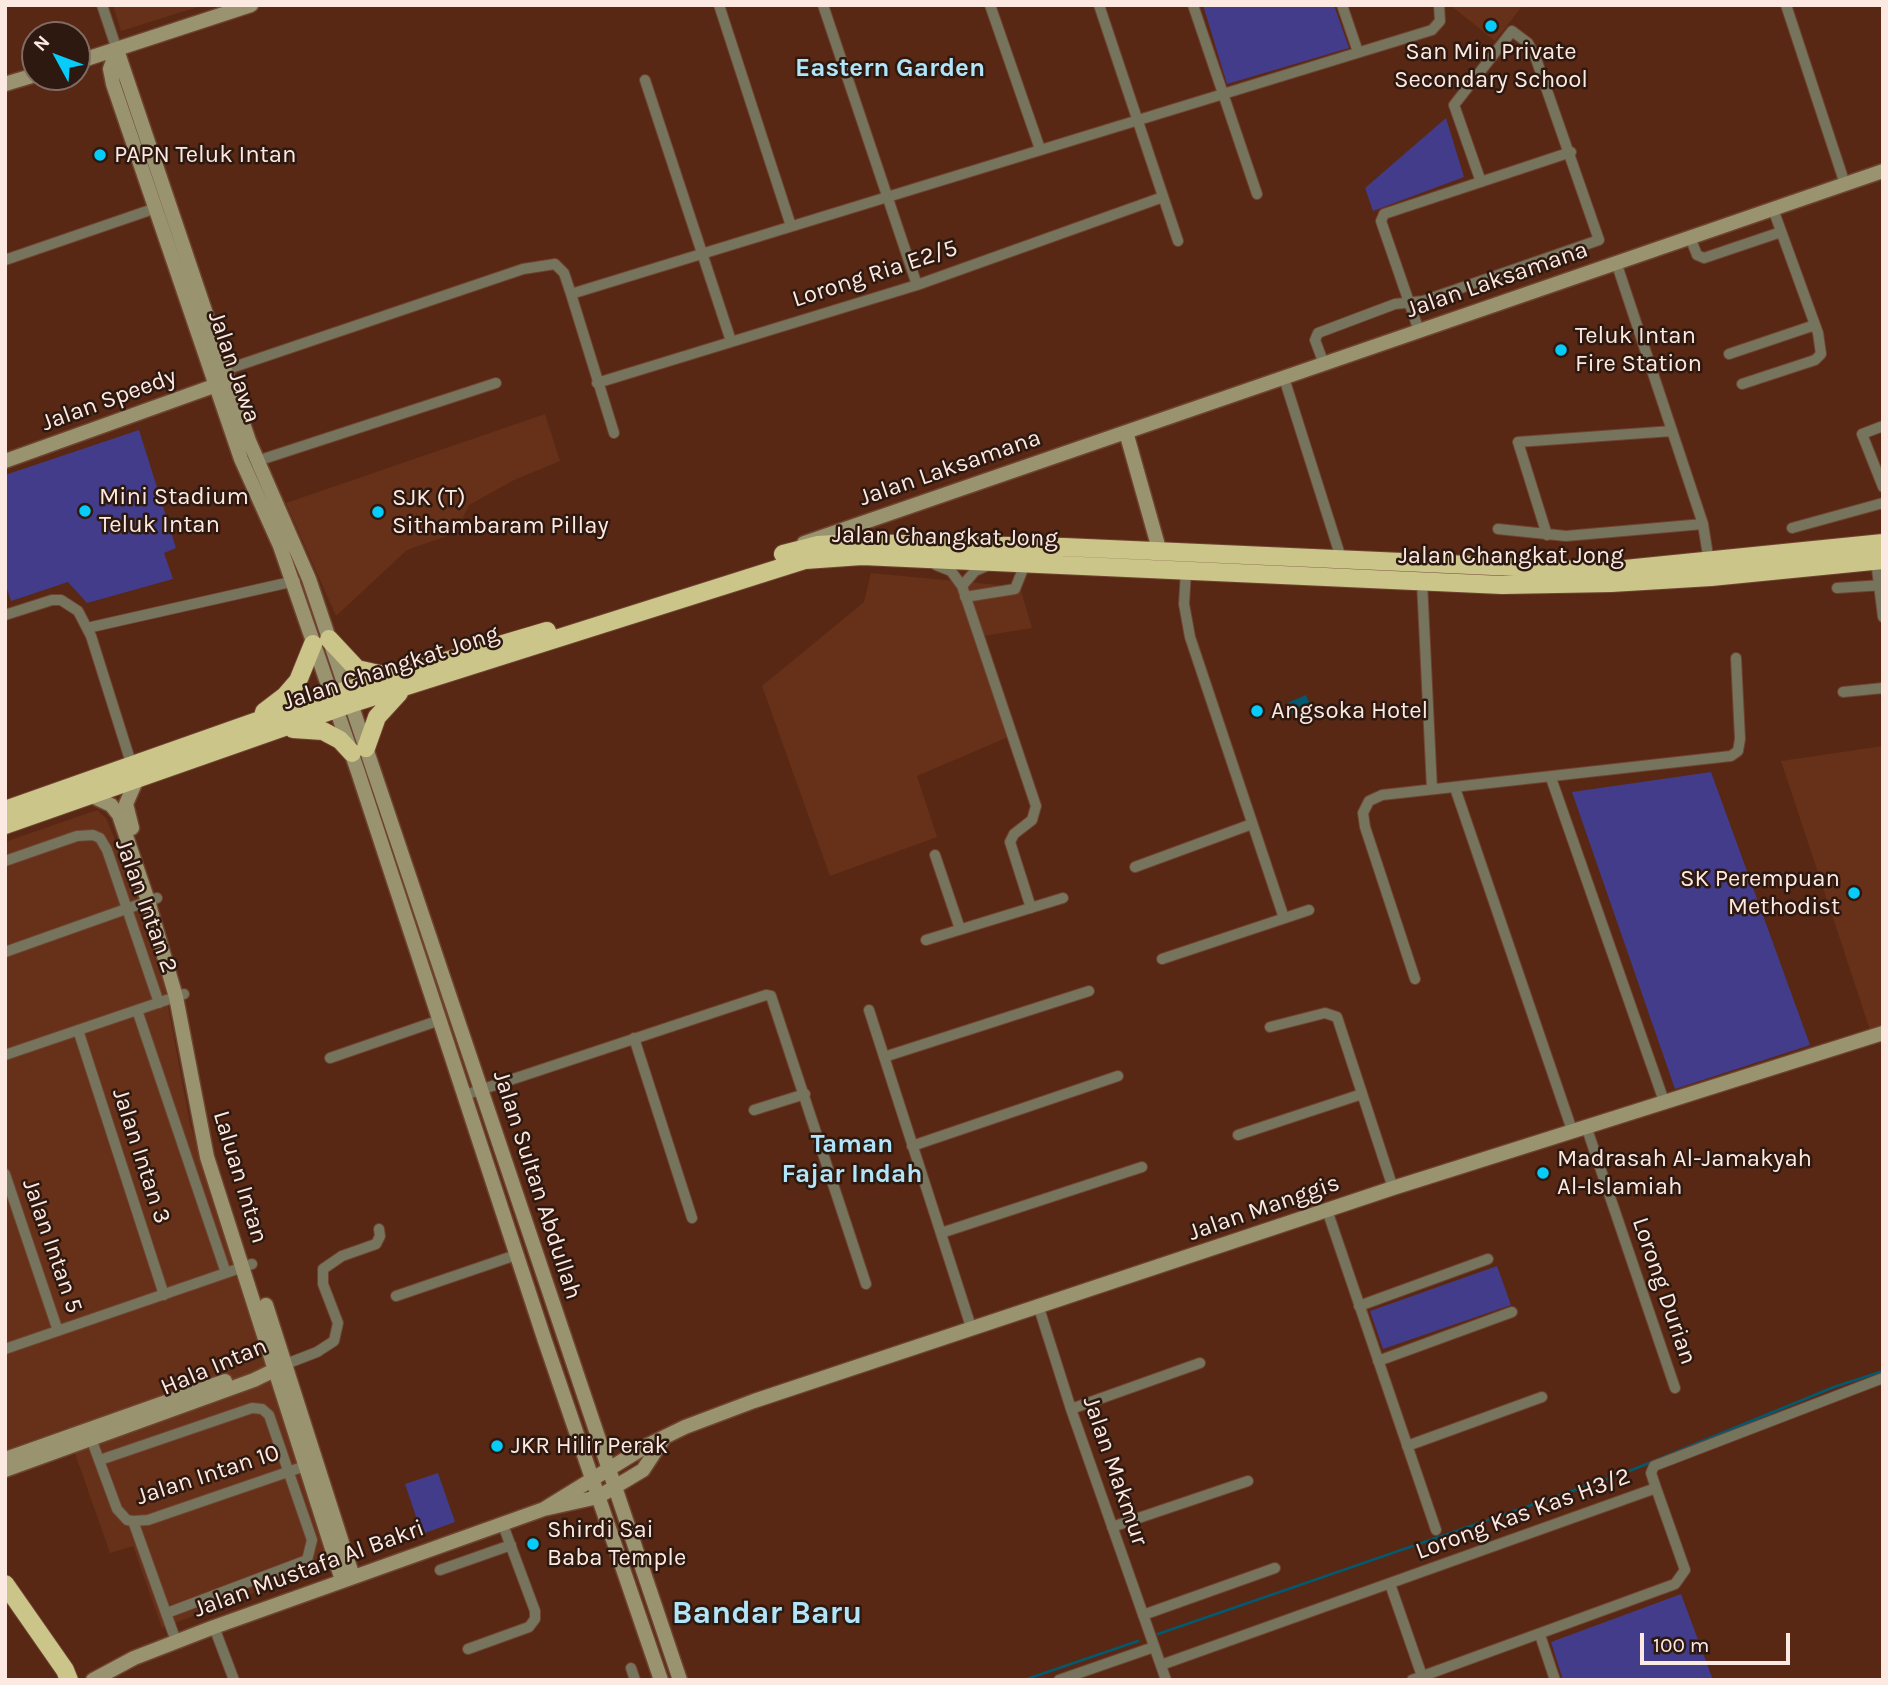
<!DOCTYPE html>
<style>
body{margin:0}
#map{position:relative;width:1888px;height:1685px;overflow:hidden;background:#582814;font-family:Karla,sans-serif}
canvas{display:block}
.frame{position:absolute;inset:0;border:7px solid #fce9e2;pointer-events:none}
.north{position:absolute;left:21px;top:21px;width:70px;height:70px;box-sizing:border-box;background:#2e1910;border:2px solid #806c64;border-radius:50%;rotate:311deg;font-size:19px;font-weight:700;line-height:28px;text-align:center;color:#fce9e2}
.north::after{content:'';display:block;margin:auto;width:24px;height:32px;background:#07cbf9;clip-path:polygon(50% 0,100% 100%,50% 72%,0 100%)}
.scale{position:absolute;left:1640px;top:1633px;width:150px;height:32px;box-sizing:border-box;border:4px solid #fce9e2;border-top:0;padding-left:9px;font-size:21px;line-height:24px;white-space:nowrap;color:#fce9e2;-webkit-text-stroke:5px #2e1910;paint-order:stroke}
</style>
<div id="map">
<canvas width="1888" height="1685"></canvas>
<div class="frame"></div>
<div class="north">N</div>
<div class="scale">100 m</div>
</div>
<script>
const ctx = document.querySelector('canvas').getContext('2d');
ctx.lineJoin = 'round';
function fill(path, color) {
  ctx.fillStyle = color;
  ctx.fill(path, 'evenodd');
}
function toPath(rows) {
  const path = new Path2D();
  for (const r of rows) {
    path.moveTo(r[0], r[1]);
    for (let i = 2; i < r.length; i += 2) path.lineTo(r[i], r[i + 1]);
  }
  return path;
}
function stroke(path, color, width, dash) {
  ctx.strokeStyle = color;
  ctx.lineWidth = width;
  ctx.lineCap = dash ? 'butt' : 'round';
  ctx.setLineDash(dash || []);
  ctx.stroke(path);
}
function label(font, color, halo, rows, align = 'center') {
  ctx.font = font + ' Karla,sans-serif';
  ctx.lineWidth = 5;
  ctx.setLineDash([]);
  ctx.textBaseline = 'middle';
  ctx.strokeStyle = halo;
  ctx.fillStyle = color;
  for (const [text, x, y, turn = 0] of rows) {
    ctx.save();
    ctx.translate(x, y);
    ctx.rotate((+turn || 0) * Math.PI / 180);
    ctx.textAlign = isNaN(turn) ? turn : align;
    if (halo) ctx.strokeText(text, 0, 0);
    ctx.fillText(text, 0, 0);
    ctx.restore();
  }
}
const built = toPath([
 [113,5,204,5,121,31],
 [1450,5,1523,5,1495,41],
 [545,414,560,461,514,480,469,505,462,519,448,522,447,536,407,550,336,616,286,503],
 [871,573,1020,587,1032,628,983,636,1013,735,917,776,937,837,830,876,762,686,864,602],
 [1883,746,1883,1025,1870,1030,1781,761],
 [97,810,106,818,114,837,164,985,190,1124,331,1563,162,1628,133,1546,110,1553,66,1428,5,1450,5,842]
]);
const green = toPath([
 [1203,5,1334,5,1349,48,1227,84],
 [1446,118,1464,177,1373,211,1365,188],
 [139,430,176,548,164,553,173,579,87,603,68,582,11,601,5,583,5,475],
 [1711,772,1810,1045,1675,1089,1572,792],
 [1497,1266,1511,1305,1383,1349,1370,1311],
 [438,1473,455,1522,422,1534,405,1484],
 [1681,1594,1713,1680,1563,1680,1551,1642]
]);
const water = toPath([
 [1306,695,1311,707,1291,714,1287,703]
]);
const stream = toPath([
 [1158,1634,1627,1472,1834,1387,1883,1371],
 [1024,1680,1138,1641]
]);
const street = toPath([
 [102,5,117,50],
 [719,5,791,226],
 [823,5,917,285],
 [990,5,1040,149],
 [1099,5,1178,241],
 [1193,5,1257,194],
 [1342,5,1358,52],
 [1786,5,1845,184],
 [645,80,731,341],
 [1690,237,1697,255,1704,258,1781,232],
 [5,260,156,208],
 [1616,262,1703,524,1709,562],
 [571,294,1432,30,1440,21,1439,5],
 [1419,331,1381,221,1384,214,1571,152],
 [1729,354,1815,325],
 [1324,364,1315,340,1318,333,1395,304,1423,301,1599,240,1535,56,1528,43,1512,31,1454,105,1481,182],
 [219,372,523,269,555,264,564,273,571,294,614,433],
 [1284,378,1341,558],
 [597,383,917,285,1163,197],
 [1742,384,1815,360,1821,354,1818,333,1773,209],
 [1883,426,1862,434,1883,487],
 [257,461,496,383],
 [1792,528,1883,503],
 [1498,529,1566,536,1703,524],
 [1547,535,1518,442,1672,431],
 [1876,561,1883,617],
 [936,565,951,571,962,586,1036,806,1032,820,1014,834,1010,842,1031,908],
 [1186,571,1184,604,1190,637,1284,918],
 [1422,582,1432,789],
 [962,586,975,571,989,565],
 [1837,588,1883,585],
 [965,597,1015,589,1025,564],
 [5,615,52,600,61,600,78,611,91,636,132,766],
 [87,628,295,581],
 [1843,692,1883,688],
 [1551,778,1665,1104],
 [1455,788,1573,1133],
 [935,855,960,929],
 [5,861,77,836,93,835,100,838,107,850,159,1003],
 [1135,867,1252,824],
 [926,940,1063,898],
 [5,952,157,898],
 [1162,959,1309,910],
 [1415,979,1365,827,1363,813,1369,801,1382,795,1731,756,1738,751,1740,739,1736,658],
 [137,1010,226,1273],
 [869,1010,972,1330],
 [1270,1027,1325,1013,1337,1017,1393,1188],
 [78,1030,164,1295],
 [634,1038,692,1218],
 [5,1055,184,994],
 [884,1057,1089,991],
 [330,1058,440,1020],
 [465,1095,766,995,771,996,866,1284],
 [754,1110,805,1094],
 [1587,1129,1675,1388],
 [1238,1135,1362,1094],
 [912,1146,1118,1076],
 [5,1174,58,1331],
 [1327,1210,1436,1530],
 [941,1233,1142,1167],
 [396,1296,516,1255],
 [1359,1306,1488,1259],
 [1039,1308,1071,1409,1166,1680],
 [5,1349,252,1264],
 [1378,1361,1512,1312],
 [286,1364,317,1352,334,1341,338,1323,323,1284,323,1269,342,1256,376,1244,380,1236,379,1229],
 [1071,1409,1200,1363],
 [89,1433,117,1509,127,1520,133,1521,148,1520,311,1464],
 [1407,1446,1542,1397],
 [100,1460,252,1408,262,1409,269,1415,312,1540,307,1560,167,1613],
 [1656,1488,1651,1473,1654,1466,1883,1378],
 [133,1521,176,1641],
 [1112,1527,1248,1481],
 [440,1570,511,1545],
 [1390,1584,1422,1676],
 [1143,1615,1275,1568],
 [214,1627,234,1680],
 [1540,1635,1555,1680],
 [468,1649,529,1627,535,1619,535,1611,503,1525],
 [1161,1665,1656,1488,1685,1570,1675,1584,1412,1680],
 [631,1668,635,1680],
 [1059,1680,1154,1647]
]);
const secondary = toPath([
 [117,50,249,441,309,579,680,1680],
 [117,50,110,69,113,84,241,459,280,546,358,772,545,1341,661,1680],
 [77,62,251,5],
 [5,84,35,75],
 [1126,432,1159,549],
 [5,461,225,382],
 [804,543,1883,171],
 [92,796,111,805,119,815,148,901,176,997,207,1157,342,1580],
 [132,828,126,804,136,781],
 [266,1305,353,1577],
 [5,1459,225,1381],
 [5,1470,254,1380,285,1365],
 [544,1509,648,1445,685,1427,754,1401,1393,1188,1883,1033],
 [93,1680,134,1658,214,1627,544,1509,598,1497,643,1470,664,1438]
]);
const highway = toPath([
 [783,554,818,545,852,543,1064,547,1605,571,1883,543],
 [329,639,357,669,388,676],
 [264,712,285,696,298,681,313,644],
 [293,729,323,731,340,740,352,753],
 [366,748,377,717,399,693],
 [5,810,331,695,547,631],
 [5,825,350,704,805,560,862,556,1502,585,1611,583,1711,577,1883,560],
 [5,1584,65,1670,69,1680]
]);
const markers = [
 [1491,26,7,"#07cbf9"],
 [100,155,7,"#07cbf9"],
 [1561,350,7,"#07cbf9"],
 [85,511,7,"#07cbf9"],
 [378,512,7,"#07cbf9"],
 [1257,711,7,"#07cbf9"],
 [1854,893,7,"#07cbf9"],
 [1543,1173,7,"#07cbf9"],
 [497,1446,7,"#07cbf9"],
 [533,1544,7,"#07cbf9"]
];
const poiNames = [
 ["San Min Private",1491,52,"center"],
 ["Secondary School",1491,80,"center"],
 ["PAPN Teluk Intan",114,155],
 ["Teluk Intan",1575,336],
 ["Fire Station",1575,364],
 ["Mini Stadium",99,497],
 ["Teluk Intan",99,525],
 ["SJK (T)",392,498],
 ["Sithambaram Pillay",392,526],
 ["Angsoka Hotel",1271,711],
 ["SK Perempuan",1840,879,"right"],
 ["Methodist",1840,907,"right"],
 ["Madrasah Al-Jamakyah",1557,1159],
 ["Al-Islamiah",1557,1187],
 ["JKR Hilir Perak",511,1446],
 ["Shirdi Sai",547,1530],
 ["Baba Temple",547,1558]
];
const streetNames = [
 ["Lorong Ria E2/5",875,274,-18],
 ["Jalan Laksamana",1497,280,-19],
 ["Jalan Jawa",234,367,71],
 ["Jalan Speedy",109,400,-20],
 ["Jalan Laksamana",950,468,-19],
 ["Jalan Changkat Jong",945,537,1],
 ["Jalan Changkat Jong",1511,556],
 ["Jalan Changkat Jong",391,668,-18],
 ["Jalan Intan 2",146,906,70],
 ["Jalan Intan 3",141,1156,72],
 ["Laluan Intan",240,1177,73],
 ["Jalan Sultan Abdullah",537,1185,72],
 ["Jalan Manggis",1264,1208,-19],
 ["Jalan Intan 5",52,1246,71],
 ["Lorong Durian",1664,1291,71],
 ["Hala Intan",214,1367,-23],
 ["Jalan Makmur",1115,1471,71],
 ["Jalan Intan 10",208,1475,-18],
 ["Lorong Kas Kas H3/2",1523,1514,-20],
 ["Jalan Mustafa Al Bakri",309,1569,-20]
];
const neighbourhoodNames = [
 ["Eastern Garden",890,69],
 ["Taman",852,1145],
 ["Fajar Indah",852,1175]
];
const districtNames = [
 ["Bandar Baru",767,1614]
];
fill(built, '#673018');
fill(green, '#423c8b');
fill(water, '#03596f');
stroke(stream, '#03596f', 2.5);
stroke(street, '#6f4331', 12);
stroke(secondary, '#6f4331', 17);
stroke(highway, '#6f4331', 20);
stroke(street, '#76745c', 10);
stroke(secondary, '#99946f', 14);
stroke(highway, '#cbc58a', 18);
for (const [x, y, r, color] of markers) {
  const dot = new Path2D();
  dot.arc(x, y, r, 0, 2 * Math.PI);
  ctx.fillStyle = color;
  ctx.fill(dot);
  stroke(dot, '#2e1910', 2.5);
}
label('24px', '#fce9e2', '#2e1910', poiNames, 'left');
label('24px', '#fce9e2', '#2e1910', streetNames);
label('bold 26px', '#b1e5f9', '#2e1910', neighbourhoodNames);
label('bold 32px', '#b1e5f9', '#2e1910', districtNames);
</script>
